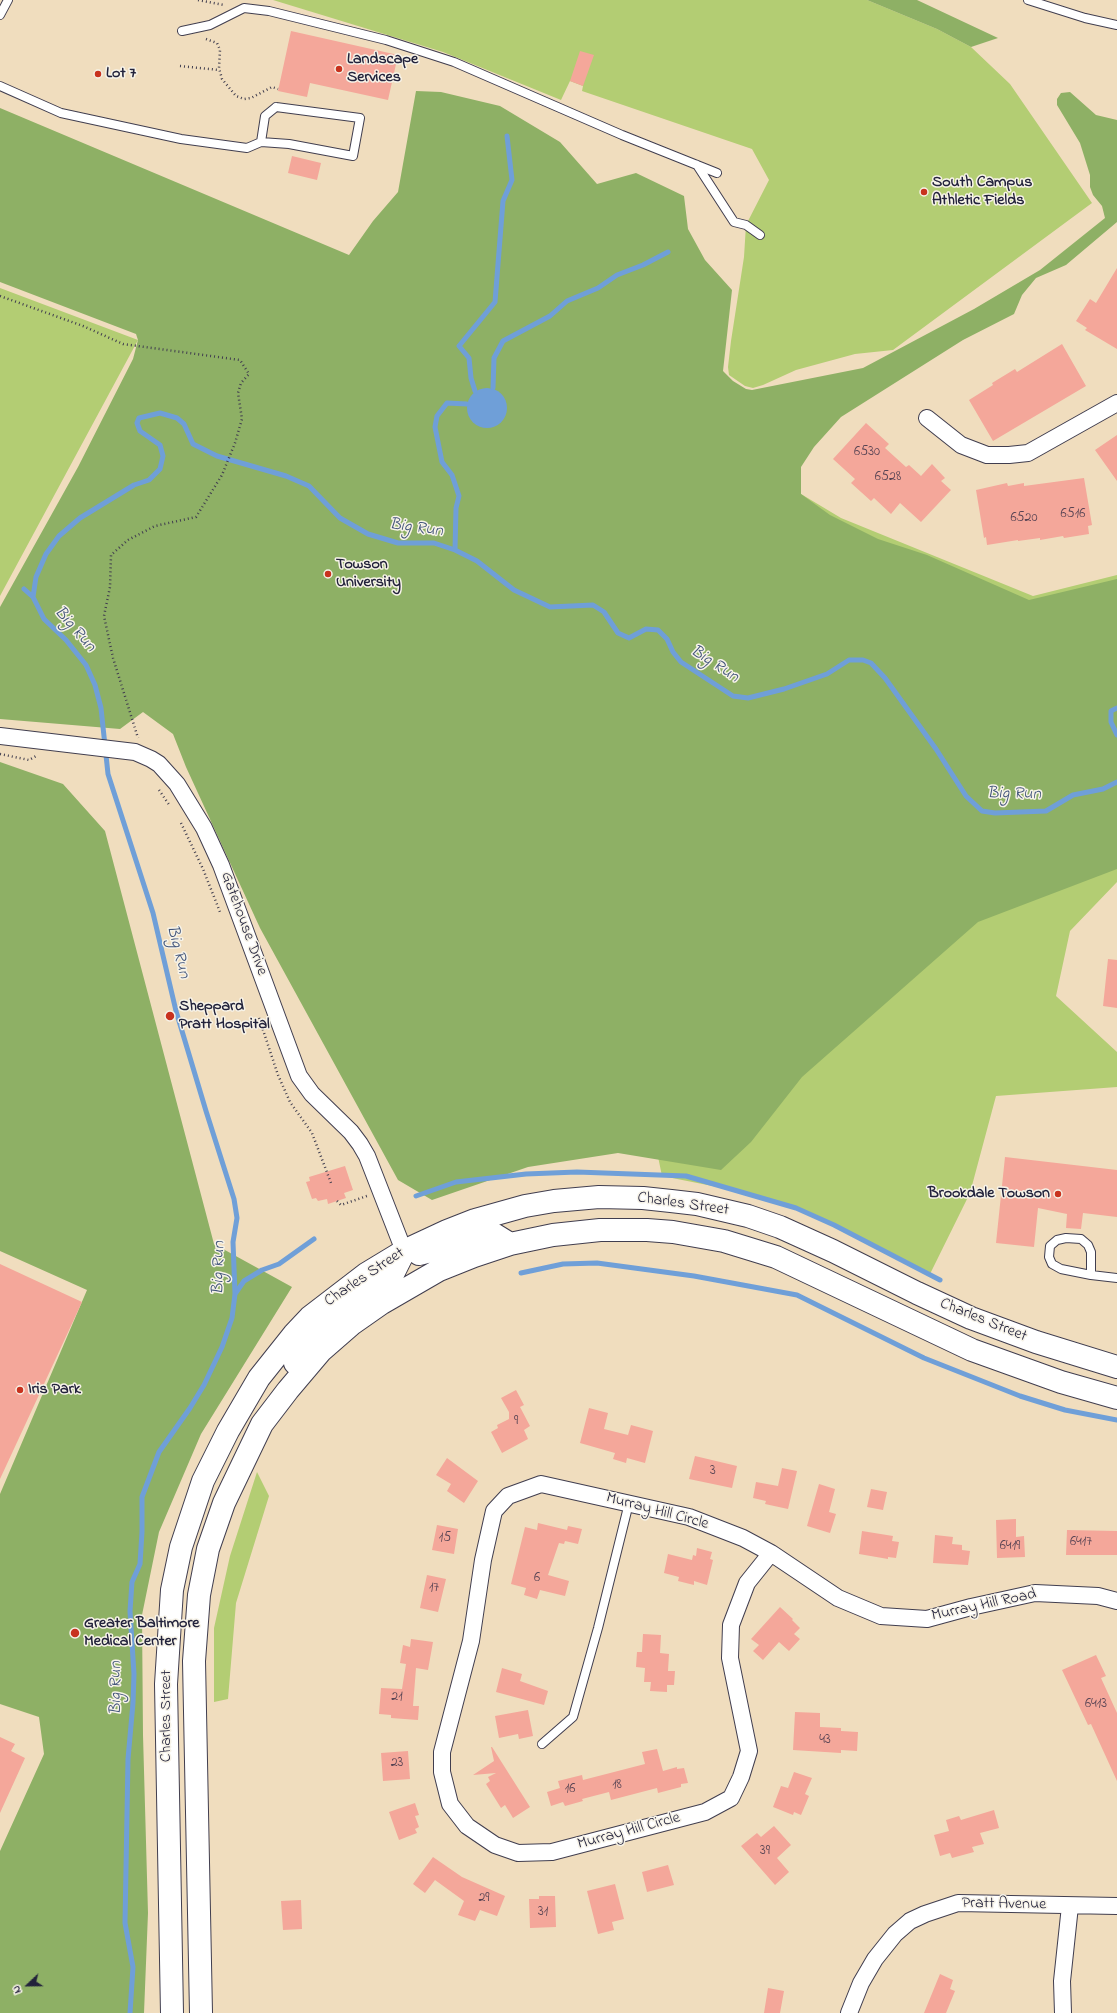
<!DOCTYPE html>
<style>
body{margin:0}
#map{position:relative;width:1117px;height:2013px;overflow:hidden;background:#f0ddbe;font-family:"Indie Flower",sans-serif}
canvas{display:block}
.north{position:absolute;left:8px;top:1965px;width:40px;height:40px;-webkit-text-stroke:3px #f7f3e8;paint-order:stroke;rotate:248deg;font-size:11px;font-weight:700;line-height:16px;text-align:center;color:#22223b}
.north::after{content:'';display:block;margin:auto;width:14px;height:18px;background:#22223b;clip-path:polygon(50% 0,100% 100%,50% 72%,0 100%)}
</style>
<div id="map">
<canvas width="1117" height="2013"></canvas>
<div class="north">N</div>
</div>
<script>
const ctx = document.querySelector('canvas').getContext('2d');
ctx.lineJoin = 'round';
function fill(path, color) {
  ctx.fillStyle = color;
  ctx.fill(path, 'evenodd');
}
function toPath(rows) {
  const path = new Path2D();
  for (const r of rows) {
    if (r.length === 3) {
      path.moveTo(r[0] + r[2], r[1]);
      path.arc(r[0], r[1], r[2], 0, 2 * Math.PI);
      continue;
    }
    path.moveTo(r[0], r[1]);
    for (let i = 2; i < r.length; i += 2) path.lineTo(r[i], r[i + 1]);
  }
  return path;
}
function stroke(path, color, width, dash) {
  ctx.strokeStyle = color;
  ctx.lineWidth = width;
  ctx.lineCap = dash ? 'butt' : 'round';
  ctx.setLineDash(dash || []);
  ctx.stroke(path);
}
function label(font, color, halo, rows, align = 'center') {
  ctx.font = font + ' "Indie Flower",sans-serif';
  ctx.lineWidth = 3;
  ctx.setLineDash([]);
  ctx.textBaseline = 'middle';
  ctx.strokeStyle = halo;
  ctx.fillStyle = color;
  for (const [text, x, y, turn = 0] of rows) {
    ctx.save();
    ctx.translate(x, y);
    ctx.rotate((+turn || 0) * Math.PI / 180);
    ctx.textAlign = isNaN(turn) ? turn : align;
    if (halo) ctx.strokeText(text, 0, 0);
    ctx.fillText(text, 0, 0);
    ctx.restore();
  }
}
const green = toPath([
 [273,0,867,0,937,29,971,47,1010,84,1092,203,893,350,855,354,796,370,763,385,753,388,745,386,729,375,728,367,731,341,744,257,746,225,769,180,752,149,582,91,583,86,570,81,561,100,443,52],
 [0,288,138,340,0,596],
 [801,494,841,518,1033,596,1117,575,1117,882,1070,931,1056,996,1117,1052,1117,1087,996,1096,970,1193,930,1274,861,1238,803,1212,758,1195,662,1176,595,851],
 [257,1472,269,1496,236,1603,228,1699,214,1702,214,1628,230,1556]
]);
const forest = toPath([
 [867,0,917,0,998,38,971,47,937,29],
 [416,91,441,92,500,106,560,142,597,184,636,173,684,196,688,229,705,260,732,290,723,371,733,381,746,389,752,390,863,368,974,309,1040,270,1105,218,1102,206,1093,195,1090,187,1090,175,1080,143,1057,105,1057,99,1061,93,1070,92,1096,115,1117,120,1117,222,1066,265,1036,278,1022,295,1014,314,963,340,841,417,814,447,801,467,801,494,830,515,878,539,927,555,1029,600,1117,579,1117,869,978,922,802,1077,751,1142,721,1170,618,1153,528,1167,432,1200,398,1180,260,928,186,767,173,734,143,712,120,729,0,719,0,607,78,467,133,359,138,340,136,334,0,282,0,108,349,255,373,221,398,192],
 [0,762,63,784,105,831,214,1244,292,1287,201,1434,159,1532,142,1615,143,1735,148,1913,144,2013,0,2013,0,1851,44,1754,39,1717,0,1704,0,1494,87,1290,0,1251]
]);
const water = toPath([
 [487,408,20]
]);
const stream = toPath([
 [493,388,494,358,503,341,550,316,567,301,598,288,617,275,643,265,668,252],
 [475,391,471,378,469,358,459,346,495,302,503,201,512,180,507,136],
 [455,550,456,508,459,496,452,475,442,462,435,427,437,416,447,403,467,404],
 [24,589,33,597],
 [1117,708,1111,711,1111,722,1117,735],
 [416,1196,456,1182,526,1174,577,1172,686,1176,796,1208,834,1225,940,1280],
 [521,1273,563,1264,597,1263,694,1276,797,1295,924,1358,1020,1396,1065,1410,1117,1420],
 [235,1294,244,1281,262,1270,279,1264,314,1239],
 [130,2013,133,1967,125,1923,128,1759,133,1703,134,1674,130,1611,132,1582,140,1564,142,1532,142,1497,159,1452,190,1408,204,1385,222,1347,232,1318,235,1294,233,1242,237,1218,234,1199,206,1111,176,1011,153,913,108,774,101,708,95,685,86,665,66,640,44,619,33,597,36,577,46,554,59,536,80,518,134,485,149,480,160,469,163,456,160,445,140,431,137,423,139,418,160,413,177,418,184,424,193,444,217,456,286,476,309,486,340,518,368,534,398,543,434,543,455,550,477,561,514,590,550,607,593,605,604,612,618,633,629,638,646,629,658,630,667,639,673,652,681,662,733,696,748,698,784,689,827,674,849,660,863,660,871,663,885,678,936,749,966,796,982,811,995,813,1046,811,1073,795,1103,789,1117,782]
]);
const building = toPath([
 [291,31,398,55,388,100,310,83,307,97,278,91],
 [580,51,594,55,583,86,570,81],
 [292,156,321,163,317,180,288,173],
 [1117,268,1117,349,1085,330,1087,328,1076,321,1090,299,1096,303],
 [1062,344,1086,386,993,441,969,400,993,385,992,383,1015,369,1017,372],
 [866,423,889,444,885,448,906,467,909,465,921,476,932,464,945,478,941,481,951,490,921,522,900,503,891,514,874,498,871,501,851,483,855,479,833,459],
 [1117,435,1117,481,1095,450],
 [1084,478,1092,525,1088,526,1089,534,1064,538,1063,536,1040,540,1040,538,1018,541,1018,540,987,545,986,537,984,538,976,490,1007,483,1008,486,1024,483,1024,486],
 [1108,959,1117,960,1117,1008,1103,1006],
 [1005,1157,1117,1170,1117,1217,1083,1213,1081,1229,1066,1228,1067,1214,1038,1208,1034,1247,996,1243],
 [345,1166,353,1190,344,1193,346,1198,328,1204,327,1199,318,1201,316,1198,312,1199,306,1182,310,1181,309,1177],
 [0,1264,82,1302,0,1479],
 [516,1390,524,1405,520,1407,530,1426,524,1430,528,1439,502,1453,491,1432,498,1428,497,1425,509,1419,509,1412,501,1398],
 [589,1408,608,1413,604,1429,628,1435,631,1425,653,1431,645,1463,627,1458,626,1463,613,1459,615,1453,580,1443],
 [695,1456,737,1466,732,1488,689,1479],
 [447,1458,478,1481,464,1503,447,1491,451,1484,436,1475],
 [782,1468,797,1471,788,1509,765,1504,766,1501,753,1498,756,1482,778,1486],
 [819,1484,835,1489,829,1512,836,1514,830,1533,807,1526],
 [871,1489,887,1492,883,1510,867,1507],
 [1016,1519,1016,1537,1024,1536,1025,1557,997,1558,996,1520],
 [538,1523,567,1530,568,1526,582,1529,578,1544,565,1541,564,1544,559,1543,548,1575,569,1581,565,1596,540,1590,537,1599,524,1595,526,1588,511,1584,525,1527,537,1530],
 [437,1525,458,1529,454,1554,432,1550],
 [1067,1530,1117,1531,1117,1555,1066,1555],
 [862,1531,893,1536,892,1541,899,1542,896,1558,888,1557,888,1559,859,1554],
 [935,1535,953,1537,952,1544,962,1545,962,1550,970,1551,968,1565,933,1563],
 [697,1548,712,1552,710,1559,713,1560,707,1585,694,1581,694,1585,678,1581,679,1577,664,1573,668,1554,692,1560,693,1555,696,1556],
 [427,1575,446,1579,438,1612,420,1608],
 [780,1607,793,1619,792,1620,800,1628,794,1634,800,1639,789,1651,779,1642,763,1660,753,1651,759,1645,751,1639],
 [643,1634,661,1635,660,1653,669,1654,668,1671,675,1671,674,1685,667,1685,667,1692,650,1691,651,1682,644,1682,645,1668,636,1667,637,1652,642,1652],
 [411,1639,433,1642,428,1670,416,1668,413,1706,419,1706,418,1720,391,1718,391,1715,379,1714,381,1688,402,1689,406,1664,400,1663,403,1645,410,1647],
 [1096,1655,1106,1676,1101,1678,1117,1713,1117,1781,1091,1724,1088,1725,1062,1670],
 [502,1668,522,1674,520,1681,548,1691,544,1705,496,1692],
 [528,1710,533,1736,519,1739,518,1734,499,1738,495,1716],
 [795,1712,820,1713,820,1727,841,1728,841,1731,858,1732,857,1751,841,1750,841,1753,793,1750],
 [0,1737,15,1744,11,1751,25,1758,0,1813],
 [491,1747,492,1747,530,1807,513,1818,505,1805,501,1808,486,1784,490,1781,488,1777,496,1773,473,1775,494,1761],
 [657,1749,663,1771,677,1767,677,1769,684,1768,688,1783,681,1784,681,1787,658,1793,657,1788,611,1800,609,1792,582,1799,583,1801,565,1806,563,1802,551,1806,547,1792,560,1788,558,1781,582,1775,583,1780,645,1764,642,1752],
 [408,1751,410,1779,383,1781,381,1753],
 [794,1772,812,1778,805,1794,809,1796,801,1815,794,1812,793,1815,773,1807,781,1786,788,1788],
 [415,1803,419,1815,415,1816,419,1827,415,1829,417,1833,399,1840,389,1812],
 [994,1810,999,1828,980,1833,984,1844,972,1847,974,1852,952,1858,950,1853,940,1856,934,1835,949,1831,946,1820,959,1816,961,1820],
 [774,1826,791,1845,777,1858,789,1872,775,1885,741,1846,757,1833,761,1837],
 [433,1857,462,1877,505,1896,497,1916,480,1910,475,1921,458,1915,464,1901,435,1880,425,1893,413,1884],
 [668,1865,674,1885,647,1892,642,1872],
 [615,1884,624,1919,612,1922,614,1930,598,1934,587,1891],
 [539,1896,555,1896,556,1927,530,1928,529,1899,539,1899],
 [301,1900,302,1929,283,1930,281,1901],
 [940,1974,953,1980,950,1989,955,1991,946,2013,924,2013],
 [768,1988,784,1991,780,2013,764,2013]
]);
const path = toPath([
 [198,0,224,5],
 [206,39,217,43,220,50,219,68,222,79,236,96,244,99,251,98,272,87,278,89],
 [180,66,219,70],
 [0,296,83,326,123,344,240,360,249,374,241,383,238,393,242,419,235,443,222,475,196,517,155,526,128,540,111,555,110,587,104,616,113,658,138,738],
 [0,754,29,760,36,756],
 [159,790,170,806],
 [181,823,203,869,220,912],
 [259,1018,278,1075,290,1102,312,1133,331,1183],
 [337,1201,341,1205,367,1196]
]);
const service = toPath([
 [1028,0,1085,18,1117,25],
 [0,15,8,0],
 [182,31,210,25,244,8,269,11,386,40,454,62,622,135,717,173],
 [0,86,61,113,181,139,247,148,261,142],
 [276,107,360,118,353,156,289,144,261,142,265,116,276,107],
 [697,165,734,222,746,225,760,235],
 [1091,1275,1091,1252,1088,1245,1081,1239,1066,1238,1057,1240,1050,1246,1049,1257,1052,1264,1061,1269,1091,1275,1117,1278],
 [542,1744,573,1717,598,1628,629,1503]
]);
const minor = toPath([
 [927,418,961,445,987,455,1009,455,1028,453,1117,403],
 [0,736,135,752,151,759,159,764,177,784,204,828,221,865,299,1076,312,1094,351,1132,360,1144,367,1156,404,1251],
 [771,1553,747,1583,731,1625,730,1658,749,1751,741,1777,731,1798,705,1812,552,1852,518,1853,495,1845,467,1826,450,1804,442,1772,442,1752,471,1641,483,1560,494,1511,508,1496,541,1484,689,1517,743,1538,771,1553,838,1598,881,1616,927,1619,971,1607,1035,1593,1098,1596,1117,1601],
 [849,2013,861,1983,875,1959,895,1934,910,1921,925,1914,958,1903,1117,1906],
 [1063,2013,1062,1981,1070,1906]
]);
const primary = toPath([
 [419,1254,494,1234,507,1242],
 [295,1363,321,1330,353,1302,393,1274,402,1256],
 [172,2013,166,1684,172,1590,181,1547,203,1481,228,1431,259,1378,294,1334,310,1317,366,1274,404,1251,447,1231,475,1220,525,1206,554,1201,599,1197,643,1198,671,1201,697,1204,748,1216,780,1227,833,1251,917,1293,971,1318,1036,1342,1117,1367],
 [201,2013,194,1661,199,1595,208,1549,224,1503,262,1424,288,1390,321,1351,352,1324,382,1303,439,1270,474,1256,510,1244,553,1235,600,1230,647,1230,673,1232,724,1241,776,1257,972,1350,1061,1382,1117,1398]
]);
const markers = [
 [339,69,4,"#c8321e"],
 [98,74,4,"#c8321e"],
 [924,192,4,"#c8321e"],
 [328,574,4,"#c8321e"],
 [170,1016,5,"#c8321e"],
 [1058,1194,4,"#c8321e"],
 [20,1390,4,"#c8321e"],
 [75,1633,5,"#c8321e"]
];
const numberNames = [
 ["6530",867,453],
 ["6528",888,478],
 ["6516",1073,515],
 ["6520",1024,519],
 ["9",516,1422],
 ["3",713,1472],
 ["15",445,1539],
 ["6417",1081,1543],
 ["6419",1010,1547],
 ["6",537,1579],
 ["17",434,1589],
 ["21",397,1698],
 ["6413",1096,1705],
 ["43",825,1741],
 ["23",397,1764],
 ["18",617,1786],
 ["16",570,1790],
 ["39",765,1852],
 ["29",484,1899],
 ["31",543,1913]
];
const poiNames = [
 ["Landscape",347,60],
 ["Services",347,78],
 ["Lot 7",106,74],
 ["South Campus",932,183],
 ["Athletic Fields",932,201],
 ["Towson",336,565],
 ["University",336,583],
 ["Sheppard",179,1007],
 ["Pratt Hospital",179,1025],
 ["Brookdale Towson",1050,1194,"right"],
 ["Iris Park",28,1390],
 ["Greater Baltimore",84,1624],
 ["Medical Center",84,1642]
];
const streetNames = [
 ["Gatehouse Drive",243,924,70],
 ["Charles Street",683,1205,8],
 ["Charles Street",365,1278,-34],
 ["Charles Street",983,1321,22],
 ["Murray Hill Circle",657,1512,15],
 ["Murray Hill Road",984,1606,-12],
 ["Charles Street",167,1716,-90],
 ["Murray Hill Circle",629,1832,-15],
 ["Pratt Avenue",1004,1905,1]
];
const waterNames = [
 ["Big Run",416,529,8],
 ["Big Run",74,630,49],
 ["Big Run",714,665,33],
 ["Big Run",1014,795,1],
 ["Big Run",177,952,76],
 ["Big Run",220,1268,-89],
 ["Big Run",117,1688,-90]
];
fill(green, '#b3cd73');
fill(forest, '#8eb065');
fill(water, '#6f9fd8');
stroke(stream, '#6f9fd8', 5);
fill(building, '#f4a79a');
stroke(service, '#413e4f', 10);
stroke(minor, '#413e4f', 18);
stroke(primary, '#413e4f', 24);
stroke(path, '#413e4f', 2.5, [1, 3]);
stroke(service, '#fff', 8);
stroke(minor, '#fff', 16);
stroke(primary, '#fff', 22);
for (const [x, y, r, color] of markers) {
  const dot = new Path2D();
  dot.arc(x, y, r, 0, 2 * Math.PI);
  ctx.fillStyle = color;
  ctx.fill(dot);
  stroke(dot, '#f7f3e8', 1.5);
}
label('14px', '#564353', null, numberNames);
label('bold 16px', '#22223b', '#f7f3e8', poiNames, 'left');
label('16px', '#22223b', '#f7f3e8', streetNames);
label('italic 17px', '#41547a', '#f7f3e8', waterNames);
</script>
